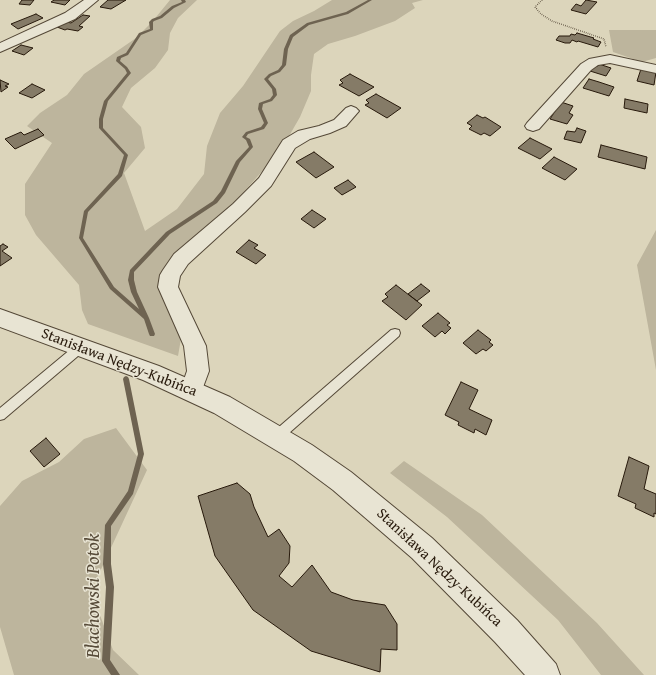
<!DOCTYPE html>
<meta charset="utf-8">
<style>
body{margin:0}
canvas{display:block;background:#dcd5bb}
</style>
<canvas width="656" height="675"></canvas>
<script>
const ctx = document.querySelector('canvas').getContext('2d');
ctx.lineJoin = 'round';
function fill(path, color) {
  ctx.fillStyle = color;
  ctx.fill(path, 'evenodd');
}
function toPath(rows) {
  const path = new Path2D();
  for (const r of rows) {
    path.moveTo(r[0], r[1]);
    for (let i = 2; i < r.length; i += 2) path.lineTo(r[i], r[i + 1]);
  }
  return path;
}
function stroke(path, color, width, dash) {
  ctx.strokeStyle = color;
  ctx.lineWidth = width;
  ctx.lineCap = dash ? 'butt' : 'round';
  ctx.setLineDash(dash || []);
  ctx.stroke(path);
}
function label(font, color, halo, rows, align = 'center') {
  ctx.font = font + ' "Gentium Book Plus",serif';
  ctx.lineWidth = 3;
  ctx.setLineDash([]);
  ctx.textBaseline = 'middle';
  ctx.strokeStyle = halo;
  ctx.fillStyle = color;
  for (const [text, x, y, turn = 0] of rows) {
    ctx.save();
    ctx.translate(x, y);
    ctx.rotate((+turn || 0) * Math.PI / 180);
    ctx.textAlign = isNaN(turn) ? turn : align;
    if (halo) ctx.strokeText(text, 0, 0);
    ctx.fillText(text, 0, 0);
    ctx.restore();
  }
}
const green = toPath([
 [170,0,197,0,178,18,170,33,168,50,155,68,131,88,122,107,141,127,145,148,124,173,145,231,177,209,204,174,207,146,220,113,243,86,280,31,293,21,314,11,332,0,423,0,412,3,415,8,395,21,355,36,328,44,314,54,311,75,311,91,300,117,281,150,233,204,204,228,192,248,170,302,182,333,178,356,88,324,82,310,79,285,36,235,25,215,25,184,52,143,27,126,40,113,67,95,84,74,136,38,152,22],
 [609,30,656,30,656,58,642,62,613,52],
 [656,230,656,370,637,265],
 [116,428,147,470,91,591,113,650,139,675,14,675,0,627,0,506,22,481,59,462,84,439],
 [404,461,482,515,597,623,644,675,601,675,558,620,447,517,390,473]
]);
const stream = toPath([
 [181,0,185,0,186,2,174,8,162,18,154,21,153,22,153,30,141,35,128,55,121,58,120,61,127,67,131,73,108,101,103,119,103,128,128,155,122,176,88,212,83,238,114,287,139,309,131,292,128,280,130,270,166,232,213,201,221,191,236,161,249,147,246,140,242,137,246,132,261,127,264,123,258,109,259,103,270,99,273,95,272,89,264,79,269,74,278,70,282,65,284,49,290,35,307,23,346,12,368,0,372,0,348,14,309,25,293,37,288,49,286,65,280,72,271,76,268,79,276,89,277,95,272,101,263,104,262,109,268,123,264,129,248,134,246,137,250,139,253,147,240,162,225,193,217,203,170,234,134,272,134,280,137,292,149,318,155,334,154,336,150,336,149,334,144,319,110,289,79,238,84,211,118,174,124,155,99,128,99,119,104,101,127,73,125,69,116,61,117,57,126,53,139,33,150,29,149,22,152,19,160,16,172,6,182,2,181,0],
 [126,376,128,377,129,379,144,454,133,494,111,526,111,564,114,587,110,660,120,675,111,675,102,661,106,587,103,564,105,525,128,491,138,454,123,379,124,377,126,376]
]);
const building = toPath([
 [22,0,34,0,30,5,19,4,22,0],
 [54,0,70,0,65,5,51,2,54,0],
 [108,0,126,0,111,9,100,7,108,0],
 [586,0,597,2,586,14,571,10,576,4,581,6,586,0],
 [36,14,43,18,18,29,11,24,36,14],
 [83,15,90,16,79,26,83,27,78,31,67,29,65,30,57,27,63,21,71,23,83,15],
 [577,33,594,38,593,39,601,42,598,47,578,41,577,42,572,40,570,43,565,43,556,40,559,36,570,36,571,34,575,35,577,33],
 [21,45,33,48,24,55,12,51,21,45],
 [599,64,611,68,606,76,590,71,594,65,598,66,599,64],
 [641,69,656,72,654,85,637,81,641,69],
 [350,74,374,87,359,96,339,85,343,83,340,80,350,74],
 [589,79,599,82,614,87,609,96,583,88,589,79],
 [0,80,9,84,5,86,8,87,1,92,0,80],
 [32,84,45,90,32,98,19,93,32,84],
 [376,94,401,108,387,118,365,105,369,103,366,100,376,94],
 [625,99,648,104,647,113,624,108,625,99],
 [561,102,573,106,569,113,573,115,567,124,550,119,561,102],
 [477,115,483,118,485,117,501,127,490,136,484,133,481,135,469,129,472,126,467,123,477,115],
 [577,128,586,131,581,143,564,139,567,131,575,132,577,128],
 [38,129,44,135,15,149,5,139,21,132,24,135,38,129],
 [530,138,552,149,540,159,518,148,530,138],
 [601,145,647,157,645,169,598,157,601,145],
 [314,152,334,167,316,178,296,162,314,152],
 [554,157,577,169,565,180,542,168,554,157],
 [348,180,356,187,342,195,334,188,348,180],
 [312,210,326,219,314,228,301,219,312,210],
 [249,240,258,245,254,248,266,255,256,264,236,252,249,240],
 [3,244,8,247,2,251,12,258,0,266,0,246,3,244],
 [421,284,430,291,417,301,408,294,421,284],
 [396,285,422,305,406,320,382,301,388,297,385,294,396,285],
 [438,313,450,323,447,325,451,328,445,334,442,331,435,337,422,326,438,313],
 [478,330,491,340,489,342,493,345,486,351,483,349,476,354,463,343,478,330],
 [461,382,478,390,469,409,492,420,486,435,475,429,474,433,458,425,459,422,445,415,461,382],
 [46,438,60,454,44,467,30,451,46,438],
 [629,457,649,466,644,489,656,494,656,514,654,513,654,517,635,508,636,504,618,496,629,457],
 [237,483,250,494,254,507,268,537,279,529,290,546,289,563,279,576,292,587,312,565,331,592,353,600,385,605,397,624,397,650,381,649,380,672,311,651,253,610,215,556,198,496,237,483]
]);
const path = toPath([
 [542,0,535,7,541,14,552,21,604,39,606,47]
]);
const service = toPath([
 [395,329,399,330,400,333,399,336,280,441,276,442,272,441,270,437,272,433,391,330,395,329],
 [81,343,85,344,86,347,85,350,4,419,0,420,0,408,77,344,81,343]
]);
const minor = toPath([
 [84,0,98,0,75,19,0,52,0,43,65,13,84,0],
 [610,55,656,65,656,73,610,63,598,65,591,70,539,129,533,131,527,129,525,126,527,123,581,64,589,59,610,55],
 [351,106,356,108,359,111,346,126,330,133,310,139,295,148,271,186,245,212,188,264,180,276,178,287,206,346,209,371,199,398,191,401,183,398,180,391,187,371,184,346,158,287,160,275,163,270,174,254,233,204,259,178,283,140,298,131,319,126,334,120,346,108,351,106]
]);
const tertiary = toPath([
 [0,309,159,366,230,397,312,445,351,472,432,538,517,620,556,664,560,675,525,675,495,642,412,558,333,490,294,461,214,413,143,380,0,327,0,309]
]);
const streetNames = [
 ["Stanisława Nędzy-Kubińca",119,363,21],
 ["Stanisława Nędzy-Kubińca",439,568,43]
];
const nearWaternames = [
 ["Blachowski Potok",94,596,-90]
];
fill(green, '#bdb59d');
fill(stream, '#6e6351');
fill(building, '#857b67');
stroke(building, '#27190b', 1);
stroke(service, '#544837', 2);
stroke(minor, '#544837', 2);
stroke(tertiary, '#544837', 2);
stroke(path, '#27190b', 1.5, [0.5, 1.5]);
fill(service, '#e8e4d3');
fill(minor, '#e8e4d3');
fill(tertiary, '#e8e4d3');
label('15px', '#27190b', '#e8e4d3', streetNames);
label('italic 19px', '#574b39', '#e8e4d3', nearWaternames);
</script>
